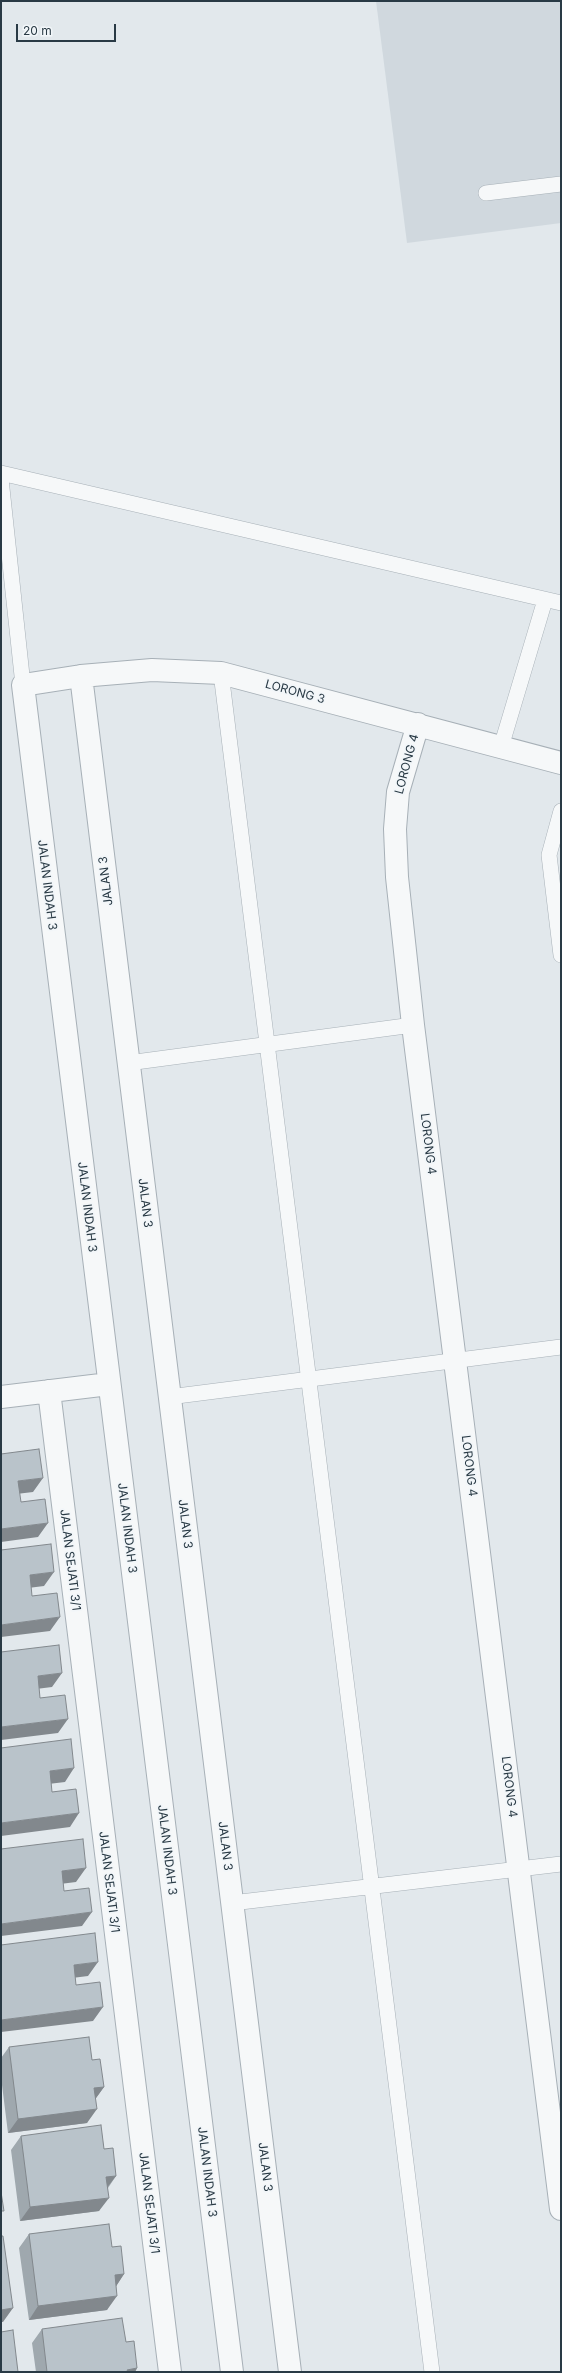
<!DOCTYPE html>
<style>
body{margin:0}
#map{position:relative;width:562px;height:2373px;overflow:hidden;background:#e2e8ec;font-family:Inter,sans-serif}
canvas{display:block}
.frame{position:absolute;inset:0;border:2px solid #293a45;pointer-events:none}
.scale{position:absolute;left:16px;top:24px;width:100px;height:18px;box-sizing:border-box;border:2px solid #293a45;border-top:0;padding-left:5px;font-size:12px;line-height:14px;white-space:nowrap;color:#293a45;-webkit-text-stroke:3px #f2f6f9;paint-order:stroke}
</style>
<div id="map">
<canvas width="562" height="2373"></canvas>
<div class="frame"></div>
<div class="scale">20 m</div>
</div>
<script>
const ctx = document.querySelector('canvas').getContext('2d');
ctx.lineJoin = 'round';
function fill(path, color) {
  ctx.fillStyle = color;
  ctx.fill(path, 'evenodd');
}
function toPath(rows) {
  const path = new Path2D();
  for (const r of rows) {
    path.moveTo(r[0], r[1]);
    for (let i = 2; i < r.length; i += 2) path.lineTo(r[i], r[i + 1]);
  }
  return path;
}
function stroke(path, color, width, dash) {
  ctx.strokeStyle = color;
  ctx.lineWidth = width;
  ctx.lineCap = dash ? 'butt' : 'round';
  ctx.setLineDash(dash || []);
  ctx.stroke(path);
}
function label(font, color, halo, rows, align = 'center') {
  ctx.font = font + ' Inter,sans-serif';
  ctx.lineWidth = 3.5;
  ctx.setLineDash([]);
  ctx.textBaseline = 'middle';
  ctx.strokeStyle = halo;
  ctx.fillStyle = color;
  for (const [text, x, y, turn = 0] of rows) {
    ctx.save();
    ctx.translate(x, y);
    ctx.rotate((+turn || 0) * Math.PI / 180);
    ctx.textAlign = isNaN(turn) ? turn : align;
    if (halo) ctx.strokeText(text, 0, 0);
    ctx.fillText(text, 0, 0);
    ctx.restore();
  }
}
const built = toPath([
 [376,1,561,1,561,223,407,243]
]);
const lane = toPath([
 [486,193,561,184],
 [1,473,561,603],
 [1,479,23,685],
 [221,673,432,2372],
 [501,747,545,600],
 [561,811,549,855,561,955],
 [128,1063,413,1025],
 [169,1397,561,1347],
 [232,1903,561,1864]
]);
const street = toPath([
 [81,676,290,2372],
 [418,724,398,792,395,829,397,877,413,1025,561,2209],
 [49,1391,170,2372],
 [1,1397,109,1384],
 [232,2372,23,685,81,676,152,670,221,673,561,763]
]);
const wall = toPath([
 [9,2047,92,2060,104,2087,95,2099,87,2123,8,2133,1,2077,1,2058],
 [21,2136,104,2149,116,2176,108,2188,99,2211,20,2221,11,2150],
 [29,2234,112,2247,124,2274,116,2286,107,2310,29,2320,19,2248],
 [42,2329,126,2342,137,2368,135,2372,36,2372,32,2343]
]);
const shadedWall = toPath([
 [43,1478,33,1492,8,1495,18,1481],
 [48,1523,38,1537,1,1542,1,1529],
 [54,1572,44,1586,20,1589,30,1575],
 [60,1617,50,1631,1,1637,1,1625],
 [62,1673,52,1687,28,1690,38,1676],
 [68,1719,58,1733,1,1740,1,1727],
 [74,1768,65,1782,40,1785,50,1771],
 [79,1813,70,1827,1,1836,1,1823],
 [86,1868,76,1882,52,1885,62,1871],
 [92,1912,82,1926,1,1936,1,1924],
 [98,1962,88,1976,64,1979,74,1965],
 [103,2007,93,2021,1,2032,1,2020],
 [104,2087,94,2101,94,2088],
 [97,2109,87,2123,8,2133,18,2119],
 [116,2176,106,2189,106,2177],
 [109,2198,99,2211,20,2221,30,2207],
 [124,2274,115,2288,115,2275],
 [117,2296,107,2310,29,2320,38,2306],
 [13,2308,3,2322,1,2322,1,2310],
 [137,2368,135,2372,126,2372,127,2370]
]);
const building = toPath([
 [39,1449,43,1478,18,1481,21,1502,45,1499,48,1523,1,1529,1,1454,39,1449],
 [51,1544,54,1572,30,1575,32,1596,57,1593,60,1617,1,1625,1,1550,51,1544],
 [59,1645,62,1673,38,1676,40,1698,65,1695,68,1719,1,1727,1,1652,59,1645],
 [71,1739,74,1768,50,1771,52,1792,76,1789,79,1813,1,1823,1,1748,71,1739],
 [83,1839,86,1868,62,1871,64,1891,89,1888,92,1912,1,1924,1,1849,83,1839],
 [95,1933,98,1962,74,1965,76,1985,100,1982,103,2007,1,2020,1,1945,95,1933],
 [89,2037,92,2060,100,2059,104,2087,94,2088,97,2109,18,2119,9,2047,89,2037],
 [101,2125,104,2149,113,2148,116,2176,106,2177,109,2198,30,2207,21,2136,101,2125],
 [1,2192,4,2211,1,2211,1,2192],
 [109,2224,112,2247,121,2246,124,2274,115,2275,117,2296,38,2306,29,2234,109,2224],
 [1,2236,3,2236,13,2308,1,2310,1,2236],
 [122,2318,126,2342,134,2341,137,2368,127,2370,128,2372,47,2372,42,2329,122,2318],
 [13,2330,18,2372,1,2372,1,2332,13,2330]
]);
const streetNames = [
 ["LORONG 3",295,692,15],
 ["LORONG 4",407,764,-75],
 ["JALAN 3",106,881,-97],
 ["JALAN INDAH 3",47,885,83],
 ["LORONG 4",428,1144,83],
 ["JALAN 3",145,1203,83],
 ["JALAN INDAH 3",87,1207,83],
 ["LORONG 4",469,1466,83],
 ["JALAN 3",185,1524,83],
 ["JALAN INDAH 3",127,1528,83],
 ["JALAN SEJATI 3/1",70,1560,83],
 ["LORONG 4",509,1787,83],
 ["JALAN 3",225,1846,83],
 ["JALAN INDAH 3",167,1850,83],
 ["JALAN SEJATI 3/1",109,1882,83],
 ["JALAN 3",265,2167,83],
 ["JALAN INDAH 3",207,2172,83],
 ["JALAN SEJATI 3/1",149,2203,83]
];
fill(built, '#d0d8de');
stroke(lane, '#a7b0b7', 16);
stroke(street, '#a7b0b7', 24);
stroke(lane, '#f6f8f9', 15);
stroke(street, '#f6f8f9', 22);
fill(wall, '#9fa8ae');
fill(shadedWall, '#82888d');
fill(building, '#b9c3ca');
stroke(building, '#82888d', 1);
label('12px', '#293a45', '#f2f6f9', streetNames);
</script>
